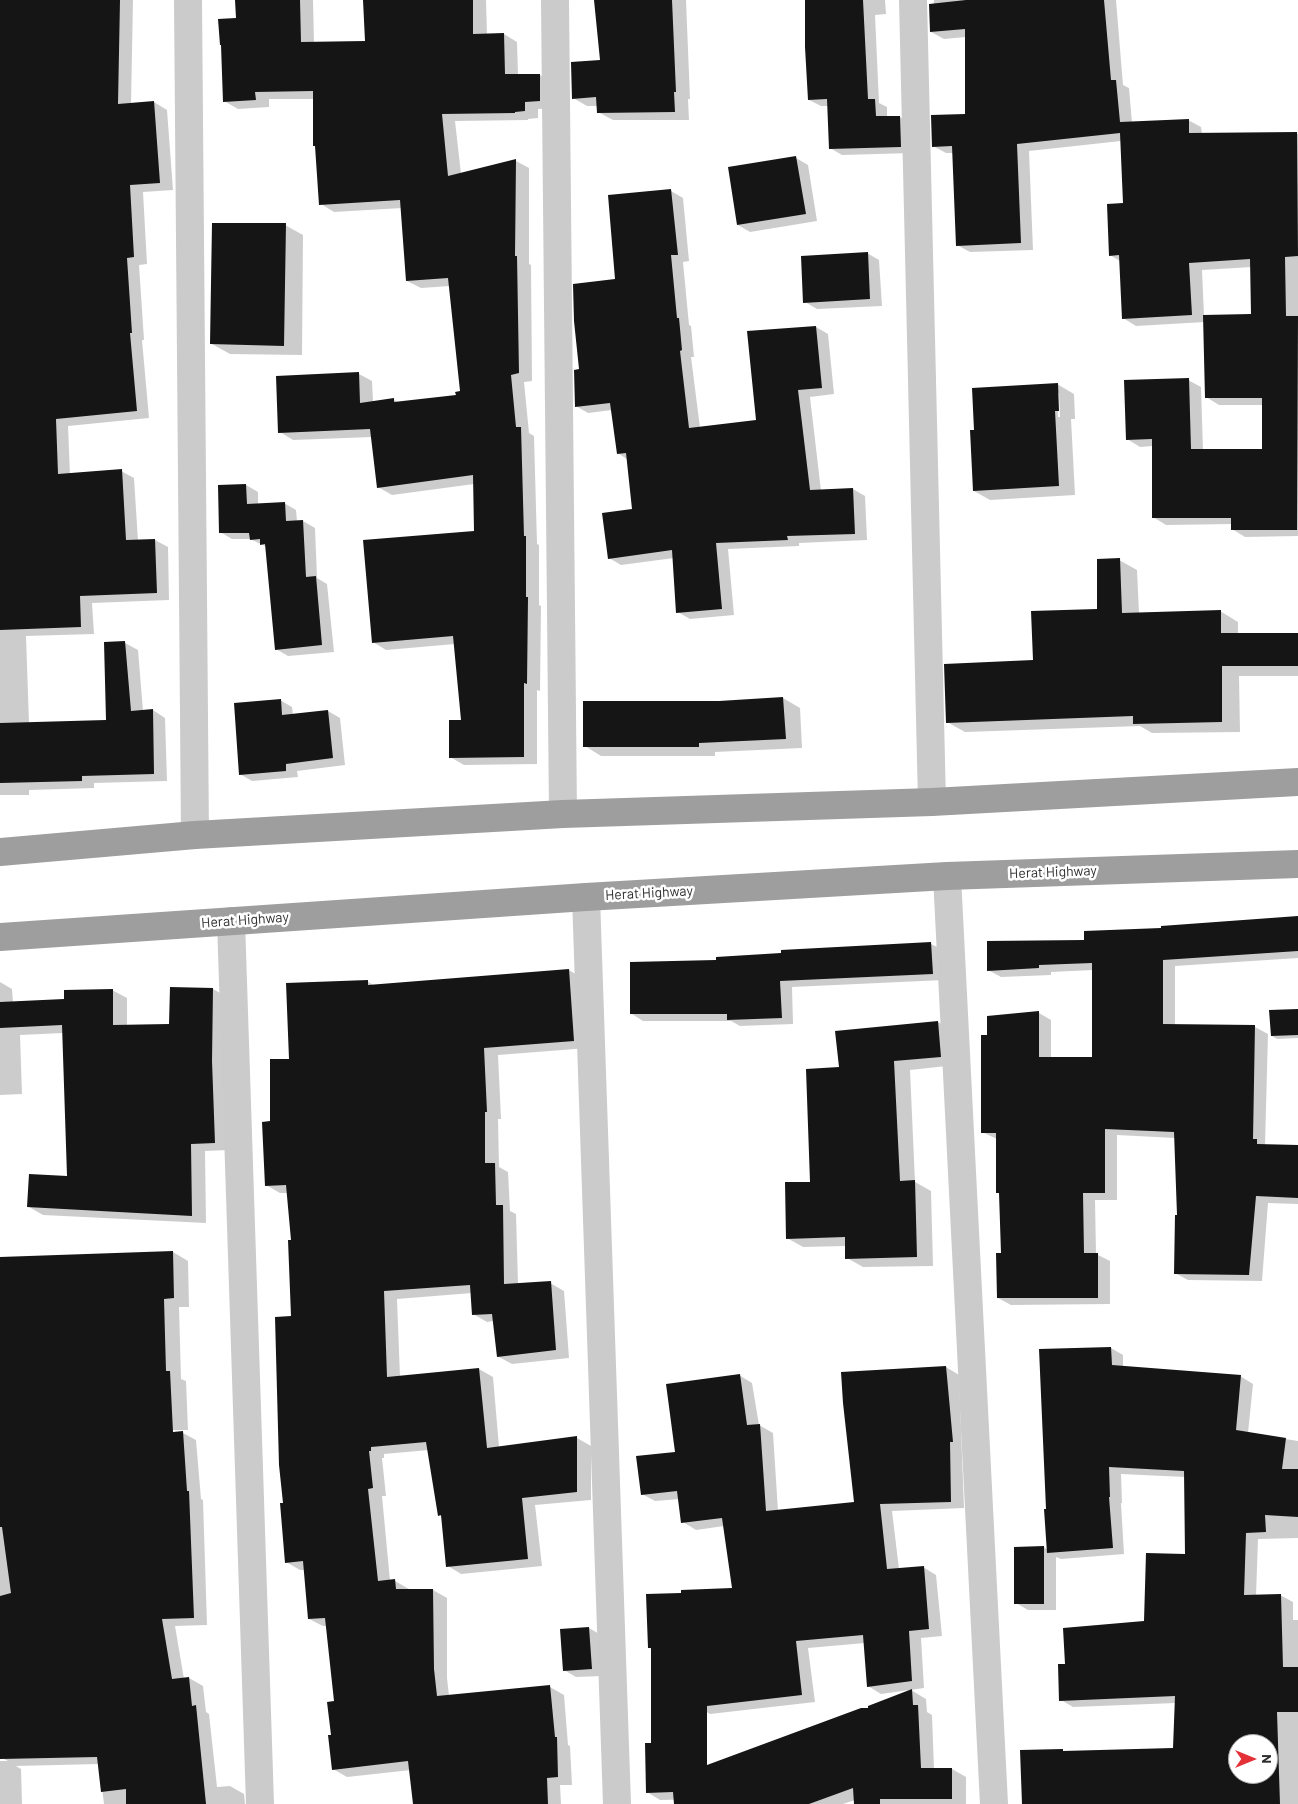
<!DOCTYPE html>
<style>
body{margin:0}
#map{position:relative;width:1298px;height:1804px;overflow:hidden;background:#fff;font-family:Barlow,sans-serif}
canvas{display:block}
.north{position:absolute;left:1228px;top:1734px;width:50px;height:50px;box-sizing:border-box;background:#fff;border:1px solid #ababab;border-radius:50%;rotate:90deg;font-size:14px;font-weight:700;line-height:20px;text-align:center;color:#2e2e2e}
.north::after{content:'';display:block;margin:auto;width:18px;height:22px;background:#e33137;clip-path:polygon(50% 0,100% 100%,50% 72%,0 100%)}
</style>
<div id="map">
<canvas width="1298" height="1804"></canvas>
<div class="north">N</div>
</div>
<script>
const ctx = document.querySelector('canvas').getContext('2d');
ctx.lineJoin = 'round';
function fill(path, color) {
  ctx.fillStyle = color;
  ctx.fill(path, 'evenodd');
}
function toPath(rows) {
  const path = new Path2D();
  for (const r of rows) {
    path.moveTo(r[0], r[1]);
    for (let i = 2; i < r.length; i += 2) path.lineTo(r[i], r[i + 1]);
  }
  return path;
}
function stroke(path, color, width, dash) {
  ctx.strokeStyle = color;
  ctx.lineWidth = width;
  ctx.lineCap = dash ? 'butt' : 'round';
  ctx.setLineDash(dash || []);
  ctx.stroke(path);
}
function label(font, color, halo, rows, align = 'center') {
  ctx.font = font + ' Barlow,sans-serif';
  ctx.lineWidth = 5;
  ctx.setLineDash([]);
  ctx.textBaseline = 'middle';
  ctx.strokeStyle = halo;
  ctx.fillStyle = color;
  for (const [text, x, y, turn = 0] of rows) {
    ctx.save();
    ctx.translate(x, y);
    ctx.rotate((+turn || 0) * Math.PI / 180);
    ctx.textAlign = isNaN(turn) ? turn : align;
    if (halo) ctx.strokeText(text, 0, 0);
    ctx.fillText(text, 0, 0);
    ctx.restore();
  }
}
const shadow = toPath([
 [0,0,133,0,131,104,154,102,167,110,173,190,143,192,147,264,139,265,144,340,142,340,149,418,68,426,70,475,121,471,134,478,138,541,155,540,168,547,169,600,92,603,94,634,26,636,29,723,107,721,125,643,138,650,143,711,153,710,165,718,167,781,94,783,94,788,29,790,29,795,0,795],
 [236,0,313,0,314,43,366,42,365,0,486,0,487,35,504,34,517,42,518,75,540,75,553,83,554,108,538,109,538,118,528,119,528,120,455,121,461,174,516,161,529,168,529,264,531,265,532,381,524,382,529,433,534,436,537,544,539,545,539,605,541,606,540,691,537,690,537,764,464,765,450,757,462,721,455,644,386,650,373,642,476,532,474,484,392,495,378,487,372,437,293,440,280,432,359,374,372,381,373,402,393,399,399,403,457,396,461,392,450,286,421,288,407,281,402,208,334,212,321,204,314,99,269,99,269,107,238,109,224,101,237,19],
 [595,0,686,0,690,99,688,99,689,120,613,120,598,112,598,106,587,106,573,98,601,61],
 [806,0,885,0,886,14,875,15,879,103,887,107,887,117,900,117,912,124,912,153,842,155,830,148,828,106,821,106,809,100],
 [934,0,1116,0,1123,85,1129,88,1132,123,1188,120,1201,127,1202,134,1298,134,1298,536,1245,537,1232,529,1232,524,1166,525,1153,517,1153,446,1140,447,1127,439,1188,380,1201,387,1203,451,1263,450,1263,405,1219,405,1206,397,1205,322,1136,326,1123,318,1120,261,1110,255,1124,204,1121,141,1029,151,1033,250,970,252,957,245,954,153,946,153,933,146,966,115,966,37,944,39,931,32],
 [1252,267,1253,315,1204,316,1202,270],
 [796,158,808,165,817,221,750,232,738,225],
 [671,191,683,198,689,261,683,262,689,325,691,326,694,357,691,357,700,428,757,422,816,327,828,334,834,394,810,397,821,491,853,489,865,496,867,540,799,543,799,546,728,549,734,615,690,619,678,612,674,558,621,565,609,558,633,510,628,460,618,453,612,410,588,413,576,406,580,370,616,280],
 [285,225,303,235,302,355,230,354,212,344],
 [867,253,879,260,882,306,817,309,805,302],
 [1057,384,1074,394,1075,419,1071,419,1075,495,990,500,974,491,976,431],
 [1057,393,1059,393,1060,417,1058,417],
 [246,485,258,492,258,505,284,503,296,510,297,521,303,521,315,528,317,578,327,584,334,652,288,656,276,649,267,547,250,539,232,539,220,532],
 [1119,560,1137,570,1139,613,1220,611,1238,622,1238,635,1298,635,1298,676,1239,676,1240,732,1152,733,1140,726,965,732,947,722,1034,662,1098,611],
 [783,698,800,708,802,748,715,752,715,756,601,756,585,746,719,702],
 [280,700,292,707,293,715,328,711,340,718,345,765,297,771,298,777,252,781,240,774],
 [1298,918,1298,958,1175,966,1175,1025,1255,1027,1268,1034,1265,1145,1298,1147,1298,1204,1268,1203,1262,1281,1188,1280,1175,1273,1178,1217,1175,1138,1117,1135,1117,1200,1095,1200,1096,1254,1110,1261,1110,1304,1011,1305,998,1298,1002,1255,1000,1194,997,1192,997,1139,982,1132,989,1036,1039,1013,1051,1020,1051,1058,1093,1058,1093,970,1051,972,1051,975,1001,977,988,970,1085,941,1162,929],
 [931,944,943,950,944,980,792,987,793,1024,740,1026,731,1021,643,1021,632,1014,718,962,783,955],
 [569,970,582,978,588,1048,498,1055,501,1119,498,1119,499,1167,508,1172,510,1211,516,1214,518,1284,550,1283,564,1291,569,1358,512,1364,499,1357,494,1321,487,1322,473,1314,472,1293,397,1299,400,1377,479,1369,493,1377,499,1447,577,1438,591,1446,591,1500,535,1505,542,1566,461,1574,448,1566,442,1517,439,1515,429,1450,384,1454,384,1458,382,1458,386,1496,382,1496,390,1581,395,1581,409,1589,409,1590,433,1590,447,1598,447,1678,449,1696,550,1687,564,1695,568,1745,570,1746,572,1785,560,1785,561,1804,415,1804,411,1770,347,1777,333,1769,332,1736,336,1702,327,1626,323,1626,309,1619,305,1570,300,1570,286,1562,284,1504,292,1318,292,1241,288,1193,280,1193,266,1185,271,1122,290,1061,367,981,375,986],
 [0,982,12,989,13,1002,65,1000,112,990,127,998,127,1026,171,1025,213,989,227,997,229,1150,205,1151,206,1223,43,1215,29,1207,69,1178,63,1033,20,1035,22,1094,0,1095],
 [1298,1010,1298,1038,1277,1039,1272,1036],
 [938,1022,954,1031,956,1065,910,1070,915,1182,931,1191,933,1266,863,1267,847,1258,846,1246,803,1247,787,1238,812,1183,840,1069],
 [173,1252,188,1261,189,1307,179,1307,181,1379,186,1381,188,1430,0,1431,0,1258],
 [1111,1348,1123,1355,1123,1367,1240,1376,1253,1384,1248,1433,1298,1441,1298,1538,1258,1539,1256,1596,1280,1595,1293,1602,1293,1620,1298,1620,1298,1804,1023,1804,1066,1753,1174,1750,1176,1703,1073,1707,1061,1700,1067,1665,1145,1623,1186,1555,1185,1477,1121,1474,1122,1503,1121,1503,1124,1554,1061,1559,1056,1557,1056,1610,1028,1610,1016,1603,1044,1547,1048,1550,1047,1510],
 [1238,1744,1268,1744,1268,1774,1238,1774],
 [946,1367,959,1375,964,1508,892,1511,899,1569,923,1567,936,1575,942,1636,921,1638,924,1688,881,1694,868,1686,865,1643,808,1648,815,1702,710,1714,705,1711,707,1799,660,1800,647,1792,653,1744,653,1649,649,1648,682,1594,734,1589,724,1526,696,1530,683,1522,680,1499,655,1501,642,1494,739,1375,752,1383,759,1425,773,1433,778,1511,856,1503],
 [183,1433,196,1440,201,1499,203,1500,207,1625,175,1626,184,1679,189,1678,203,1686,206,1712,209,1714,217,1787,230,1786,244,1794,245,1804,104,1804,99,1764,16,1766,21,1769,22,1804,0,1804,0,1761,8,1761,2,1758,0,1744,0,1472],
 [589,1628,601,1635,604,1676,576,1677,564,1670,561,1630],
 [911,1690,926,1699,927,1712,932,1715,934,1769,952,1769,966,1777,966,1804,855,1804,855,1800,843,1804,733,1804,870,1709]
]);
const building = toPath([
 [0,0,120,0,118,104,154,101,160,183,130,185,134,257,127,258,132,333,130,333,137,411,56,419,58,474,122,469,126,540,155,539,157,593,80,596,81,627,0,630],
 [235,0,300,0,301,42,365,41,363,0,473,0,473,34,504,33,505,74,540,74,540,101,525,102,525,111,515,112,515,113,442,114,448,176,516,159,515,256,517,256,519,373,511,375,516,427,521,427,524,536,526,536,526,597,528,597,527,684,524,683,524,757,449,758,449,720,461,720,453,636,372,643,363,540,474,531,473,475,377,488,370,429,278,433,276,376,359,372,360,403,394,398,394,402,456,395,455,392,460,391,448,278,406,281,400,200,319,205,315,146,313,146,313,91,255,92,256,100,223,102,221,45,220,45,218,19,236,18],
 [594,0,672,0,676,92,674,92,675,112,597,113,596,97,572,99,571,62,600,60],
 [805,0,863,0,868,99,875,99,876,116,900,116,901,147,829,149,827,99,808,100,805,47],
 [966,0,1104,0,1111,80,1116,80,1120,122,1189,119,1189,133,1297,132,1298,256,1285,257,1286,316,1298,316,1297,530,1231,530,1231,518,1152,518,1152,439,1126,440,1124,380,1189,378,1191,449,1262,449,1262,398,1205,398,1203,315,1251,314,1250,259,1189,263,1192,315,1122,319,1119,255,1109,256,1107,204,1123,203,1120,133,1017,144,1021,243,956,246,952,146,932,147,931,115,965,114,965,29,930,32,929,4],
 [796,156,806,214,737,225,728,167],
 [671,189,678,255,671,255,677,318,679,318,682,350,680,351,689,428,756,420,747,331,816,326,822,388,798,390,810,490,853,488,855,534,787,536,788,540,716,543,722,609,676,613,672,550,608,559,602,513,632,509,626,453,617,454,610,403,575,407,574,370,579,369,574,321,573,284,615,279,608,195],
 [212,223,286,223,284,346,210,344],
 [868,252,870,299,803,303,801,256],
 [1058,383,1059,411,1055,411,1059,486,973,491,970,430,974,430,972,388],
 [246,484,247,504,285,502,286,521,303,520,306,577,316,576,322,645,275,650,265,544,260,545,260,539,250,540,249,533,219,533,218,485],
 [1120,558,1122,613,1221,610,1221,633,1298,633,1298,666,1222,666,1222,722,1133,724,1133,716,946,723,944,664,1033,660,1031,611,1097,609,1097,559],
 [125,641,131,711,153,709,154,774,82,776,82,781,0,783,0,723,106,720,104,642],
 [783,697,786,739,699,743,699,747,583,747,583,701,719,701],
 [281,699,282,715,328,710,333,758,286,764,286,771,239,775,234,703],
 [1298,916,1298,951,1163,960,1163,1024,1255,1025,1253,1139,1257,1139,1257,1144,1298,1145,1298,1198,1256,1196,1249,1275,1174,1274,1175,1215,1177,1215,1174,1132,1105,1129,1105,1193,1083,1193,1084,1253,1098,1253,1098,1298,997,1298,996,1253,1001,1253,999,1193,996,1193,996,1133,981,1133,981,1035,987,1035,987,1016,1039,1011,1039,1057,1092,1057,1092,963,1039,965,1039,968,987,971,987,941,1084,940,1084,931,1161,928,1161,926],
 [931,942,933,974,780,981,782,1018,727,1020,727,1014,630,1014,630,962,716,960,716,957,781,953,781,950],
 [569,969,574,1041,484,1048,487,1112,485,1112,485,1163,495,1163,496,1205,503,1205,504,1284,551,1281,556,1350,497,1357,492,1314,472,1315,470,1285,384,1291,387,1377,479,1368,487,1448,577,1436,577,1492,522,1498,528,1559,446,1567,441,1515,438,1516,426,1442,371,1447,371,1451,369,1451,373,1488,368,1489,378,1581,395,1579,396,1589,433,1589,434,1669,437,1696,550,1685,555,1737,557,1737,558,1777,547,1778,548,1804,413,1804,408,1761,332,1770,328,1735,331,1735,327,1702,334,1701,325,1618,308,1619,303,1561,285,1563,280,1503,283,1503,279,1465,275,1317,291,1316,288,1240,291,1240,286,1185,265,1186,262,1122,270,1121,270,1059,289,1059,286,983,368,980,368,985],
 [170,987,213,988,212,1061,215,1143,191,1144,192,1216,27,1207,29,1174,67,1176,62,1025,0,1028,0,1002,64,999,64,990,113,989,113,1025,169,1024],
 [1298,1009,1298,1035,1271,1036,1269,1010],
 [938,1021,941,1057,894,1061,900,1181,915,1180,917,1257,845,1259,845,1237,786,1239,785,1182,810,1182,806,1069,839,1067,835,1031],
 [173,1251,174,1298,164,1299,166,1371,170,1371,173,1432,183,1431,187,1491,189,1491,194,1618,162,1619,172,1679,189,1677,192,1706,196,1705,206,1804,126,1804,126,1789,101,1792,97,1757,0,1759,0,1596,11,1593,2,1527,0,1527,0,1257],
 [1111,1347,1112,1365,1241,1375,1236,1430,1286,1438,1282,1469,1298,1469,1298,1517,1265,1515,1266,1532,1246,1533,1244,1595,1281,1594,1283,1667,1298,1667,1298,1712,1277,1712,1280,1804,1022,1804,1020,1750,1063,1749,1063,1751,1173,1748,1175,1696,1059,1701,1058,1664,1065,1664,1063,1628,1144,1621,1146,1553,1185,1554,1184,1471,1109,1467,1110,1497,1109,1497,1113,1548,1047,1553,1044,1509,1046,1509,1039,1349],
 [1238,1744,1268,1744,1268,1774,1238,1774],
 [946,1366,953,1442,950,1442,951,1502,880,1504,887,1569,924,1566,929,1629,909,1631,912,1681,867,1687,863,1635,796,1641,802,1695,707,1706,707,1765,861,1708,868,1708,868,1706,912,1689,913,1705,918,1705,921,1768,952,1768,952,1799,880,1799,880,1804,854,1804,853,1788,809,1804,674,1804,673,1792,646,1793,645,1743,651,1743,651,1648,648,1648,646,1594,681,1593,681,1590,732,1588,722,1518,681,1523,677,1491,641,1495,636,1456,675,1452,666,1384,740,1374,747,1425,760,1424,766,1511,854,1502,843,1403,841,1372],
 [1044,1546,1044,1604,1014,1604,1014,1547],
 [589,1627,592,1669,563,1671,560,1629]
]);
const minor = toPath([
 [188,0,195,835],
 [555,0,563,814],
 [913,0,932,802],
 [947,876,994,1804],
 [586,897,617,1804],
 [231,921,260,1804]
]);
const trunk = toPath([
 [0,852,195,835,563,814,932,802,1298,782],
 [0,937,586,897,947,876,1298,864]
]);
const streetNames = [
 ["Herat Highway",1053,872,-2],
 ["Herat Highway",649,893,-3],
 ["Herat Highway",245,920,-4]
];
fill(shadow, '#0003');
fill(building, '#151515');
stroke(minor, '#cbcbcb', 28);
stroke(trunk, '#9e9e9e', 28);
label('14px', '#2e2e2e', '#fff', streetNames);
</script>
